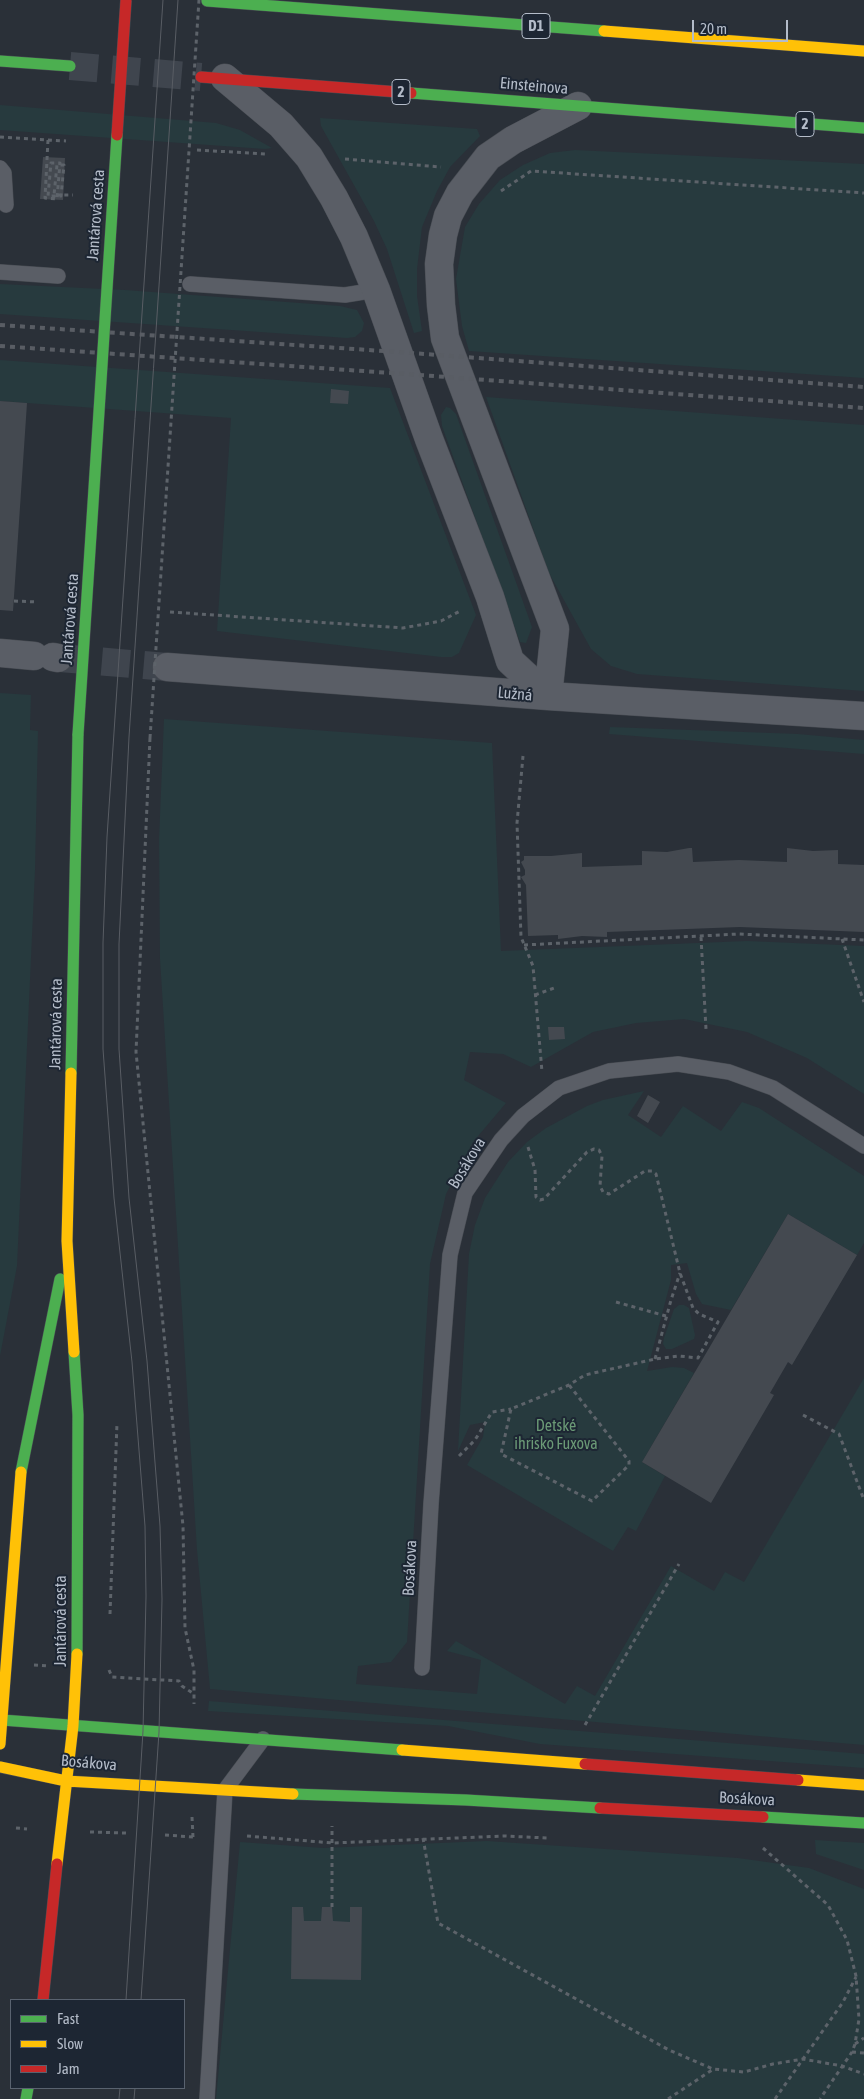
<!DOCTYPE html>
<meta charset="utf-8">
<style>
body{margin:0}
#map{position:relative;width:864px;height:2099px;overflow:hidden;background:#2a3038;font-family:"Asap Condensed",sans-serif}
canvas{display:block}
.legend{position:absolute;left:10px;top:1999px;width:175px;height:90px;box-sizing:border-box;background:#1d2633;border:1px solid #59626f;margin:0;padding:6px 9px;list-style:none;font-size:15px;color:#b4bcc9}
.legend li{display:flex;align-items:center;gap:10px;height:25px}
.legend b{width:25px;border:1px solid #59626f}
.scale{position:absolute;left:692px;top:20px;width:96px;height:22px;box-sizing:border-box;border:2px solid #b4bcc9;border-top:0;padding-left:6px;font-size:15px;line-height:18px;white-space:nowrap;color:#b4bcc9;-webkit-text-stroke:4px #1d2633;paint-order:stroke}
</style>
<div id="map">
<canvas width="864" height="2099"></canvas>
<ul class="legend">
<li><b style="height:6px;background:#4caf50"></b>Fast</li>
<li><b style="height:6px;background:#ffc107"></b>Slow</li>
<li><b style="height:6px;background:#c62828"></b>Jam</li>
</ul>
<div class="scale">20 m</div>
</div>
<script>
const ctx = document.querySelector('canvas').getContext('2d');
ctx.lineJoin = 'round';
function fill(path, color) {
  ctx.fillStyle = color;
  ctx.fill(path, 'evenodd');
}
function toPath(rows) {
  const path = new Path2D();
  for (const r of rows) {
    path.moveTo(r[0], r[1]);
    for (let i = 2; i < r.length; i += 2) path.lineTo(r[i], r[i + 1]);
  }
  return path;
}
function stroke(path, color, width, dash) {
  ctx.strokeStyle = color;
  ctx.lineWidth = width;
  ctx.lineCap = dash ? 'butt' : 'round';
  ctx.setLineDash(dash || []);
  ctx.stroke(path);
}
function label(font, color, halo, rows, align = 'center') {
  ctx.font = font + ' "Asap Condensed",sans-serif';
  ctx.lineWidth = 4;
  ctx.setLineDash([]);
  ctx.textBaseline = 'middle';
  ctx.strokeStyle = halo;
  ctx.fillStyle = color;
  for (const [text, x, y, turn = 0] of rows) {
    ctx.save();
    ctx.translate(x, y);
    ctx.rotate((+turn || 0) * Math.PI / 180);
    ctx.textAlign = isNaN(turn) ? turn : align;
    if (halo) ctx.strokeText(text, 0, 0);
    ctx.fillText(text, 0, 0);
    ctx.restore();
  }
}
const green = toPath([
 [0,105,216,123,240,130,272,148,265,149,0,130],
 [320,118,477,129,480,136,450,167,437,191,422,227,417,269,417,296,422,331,414,333,387,249,374,221,321,126],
 [575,150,864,164,864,378,469,351,462,326,456,279,465,227,479,204,500,180,523,165,550,153],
 [0,284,125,290,340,306,357,310,364,323,362,331,355,337,347,338,0,314],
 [0,360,390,388,476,615,459,653,452,657,441,657,217,631,231,418,0,401],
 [486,397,864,425,864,691,637,674,611,666,591,649,549,573],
 [446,407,450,408,456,414,532,627,526,643,520,642,442,426,441,415],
 [0,693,31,695,30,730,38,731,35,870,17,1266,0,1356],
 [164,719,492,743,501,951,747,941,864,946,864,1094,807,1058,747,1032,684,1019,636,1023,593,1032,531,1067,503,1054,470,1052,464,1080,506,1103,473,1142,446,1194,430,1264,407,1642,391,1662,358,1666,356,1684,477,1694,481,1660,447,1651,456,1641,565,1704,577,1686,595,1696,671,1566,714,1591,725,1572,744,1582,864,1378,864,1745,210,1689,197,1550,160,959,159,840],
 [610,727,798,734,864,740,864,754,609,734],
 [644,1091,628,1115,661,1137,683,1106,721,1131,742,1102,759,1108,864,1176,864,1243,857,1255,788,1214,731,1310,702,1304,696,1294,687,1263,671,1265,671,1280,647,1371,672,1367,684,1368,694,1373,642,1462,665,1476,636,1531,628,1527,613,1551,467,1465,483,1437,485,1422,470,1425,458,1451,469,1254,475,1225,485,1198,508,1162,527,1142,546,1128,587,1106,603,1100],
 [679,1305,684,1305,689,1308,695,1335,694,1339,672,1349,666,1349,663,1344,664,1338,674,1309],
 [209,1701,864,1754,864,1768,540,1744,448,1726,208,1711],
 [815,1840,864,1843,864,1870,816,1854],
 [487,1841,738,1858,809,1868,864,1889,864,2099,216,2099,240,1842,323,1848]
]);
const building = toPath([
 [43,157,65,158,63,200,40,199],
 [331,389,349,391,348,404,330,403],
 [0,401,27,403,13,611,0,610],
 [689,848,692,848,693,862,739,860,787,862,787,848,813,851,838,850,838,864,864,865,864,932,740,927,607,932,607,937,582,936,558,939,558,935,528,936,526,885,521,877,525,875,525,870,521,862,524,860,524,856,551,856,582,853,582,867,642,865,642,851,667,852],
 [548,1027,564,1027,565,1039,549,1040],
 [648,1095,660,1102,648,1123,637,1116],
 [788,1214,857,1255,792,1365,788,1362,770,1393,774,1395,711,1503,642,1462],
 [292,1907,303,1907,304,1921,321,1921,322,1907,332,1907,333,1921,350,1922,350,1907,362,1907,361,1980,291,1979]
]);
const streetTunnel = toPath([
 [60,658,167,667]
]);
const primaryTunnel = toPath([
 [70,66,201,77]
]);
const path = toPath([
 [0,137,66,141],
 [48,140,45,198,57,199,60,163,51,163,48,196,61,196,64,165,57,165,54,195,73,195],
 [197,150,266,154],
 [345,159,441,167],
 [501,191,531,171,864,193],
 [14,601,38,602],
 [170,612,403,628,441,621,462,610],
 [150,738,136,1052,183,1526,185,1628,194,1670,194,1704],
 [523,756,517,823,521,937,533,966,542,1072],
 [701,937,706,1029],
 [842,939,864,1002],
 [524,945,739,934,864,940],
 [535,995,557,987],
 [528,1147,535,1170,536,1197,540,1200,544,1199,587,1152,594,1149,599,1150,602,1156,600,1186,603,1192,609,1194,645,1171,652,1171,656,1174,680,1273,693,1308,699,1314,718,1322,698,1358,679,1356,655,1359,585,1375,569,1385,511,1409,501,1454,592,1501,629,1465,629,1461,569,1385],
 [616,1302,666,1316],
 [655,1359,671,1300,680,1273],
 [803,1415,839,1434,864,1500],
 [459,1456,475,1440,492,1412,511,1409],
 [110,1614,117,1423],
 [34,1665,48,1666],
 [109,1670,112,1677,179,1681,182,1686,194,1694],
 [585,1725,679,1564],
 [192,1817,193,1837],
 [16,1828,27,1829],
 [90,1832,126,1833],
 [165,1835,193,1837],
 [247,1836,333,1843,505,1836,547,1838],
 [423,1838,438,1923,669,2050,713,2069,744,2072,773,2064,803,2059,842,2066,864,2074],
 [763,1848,828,1905,847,1940,856,1976,859,2019,855,2044,852,2052,820,2099],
 [332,1907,332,1826],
 [855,2044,864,2038],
 [852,2052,864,2053],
 [668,2099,712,2070],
 [775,2099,843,2002,856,1977]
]);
const lane = toPath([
 [0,168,4,173,6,205],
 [0,272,58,276],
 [190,284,345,295,376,290],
 [422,1668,431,1504,450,1255,465,1193,501,1140,523,1116,559,1088,609,1071,678,1064,729,1072,773,1088,864,1146],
 [207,2099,225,1790,263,1739]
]);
const street = toPath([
 [225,78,281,125,309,157,334,198,354,237,376,290,429,439,490,597,510,661,548,696],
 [0,653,34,656],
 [53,657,58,658],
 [167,667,548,696,864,716],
 [548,696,555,629,445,338,441,305,439,264,443,235,448,216,460,193,488,157,513,140,578,106]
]);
const fast = toPath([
 [207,1,604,31],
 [0,61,70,66],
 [411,93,864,128],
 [71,1073,78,734],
 [74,1352,78,1415,77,1654],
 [21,1472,60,1279],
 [2,1720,402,1750],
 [293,1794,466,1800,600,1808],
 [763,1817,864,1823],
 [26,2099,28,2088]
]);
const slow = toPath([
 [604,31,864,51],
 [71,1073,67,1241,74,1352],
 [0,1744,21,1472],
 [402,1750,585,1764],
 [0,1767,66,1781,293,1794],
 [798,1780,864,1785],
 [57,1864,73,1726,77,1654]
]);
const jam = toPath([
 [201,77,411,93],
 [585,1764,798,1780],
 [600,1808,763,1817],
 [43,2000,57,1864]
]);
const tram = toPath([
 [126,2000,143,1731,146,1596,145,1526,132,1362,114,1198,103,1049,103,943,107,837,163,0],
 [141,2000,159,1732,162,1599,160,1526,147,1361,129,1198,119,1049,119,944,129,737,178,0],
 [119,2099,120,2088],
 [134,2099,135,2088]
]);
const rail = toPath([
 [0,325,398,352,864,387],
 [0,346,406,374,864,408]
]);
const pathBridge = toPath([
 [150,738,199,0]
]);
const fastBridge = toPath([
 [78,734,117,135]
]);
const jamBridge = toPath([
 [117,135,126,0]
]);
const shields = [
 [536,26,28],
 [401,92,18],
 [805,124,18]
];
const shieldNames = [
 ["D1",536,26],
 ["2",401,92],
 ["2",805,124]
];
const streetNames = [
 ["Einsteinova",534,86,5],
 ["Jantárová cesta",96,215,-86],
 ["Jantárová cesta",70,619,-86],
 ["Lužná",515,694,5],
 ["Jantárová cesta",56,1024,-89],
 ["Bosákova",467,1163,-59],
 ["Bosákova",410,1568,-87],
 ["Jantárová cesta",61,1621,-90],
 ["Bosákova",89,1763,5],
 ["Bosákova",747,1799,3]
];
const parkNames = [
 ["Detské",556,1426],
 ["ihrisko Fuxova",556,1444]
];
fill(green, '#273a3e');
fill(building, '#444950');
stroke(streetTunnel, '#3f454e', 28, [28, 14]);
stroke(primaryTunnel, '#3f454e', 28, [28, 14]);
stroke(lane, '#484c53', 16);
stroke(street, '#484c53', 29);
stroke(fast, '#484c53', 12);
stroke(slow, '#484c53', 12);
stroke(jam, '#484c53', 12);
stroke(path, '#5d636a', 3, [4, 4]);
stroke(lane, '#5a5e66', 15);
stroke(street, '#5a5e66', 28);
stroke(fast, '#4caf50', 11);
stroke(slow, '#ffc107', 11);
stroke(jam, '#c62828', 11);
stroke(tram, '#595d64', 1);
stroke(rail, '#595d64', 4, [5, 5]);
stroke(fastBridge, '#484c53', 12, []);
stroke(jamBridge, '#484c53', 12, []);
stroke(pathBridge, '#5d636a', 3, [4, 4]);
stroke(fastBridge, '#4caf50', 11);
stroke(jamBridge, '#c62828', 11);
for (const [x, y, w] of shields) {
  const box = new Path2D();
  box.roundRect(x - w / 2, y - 12.5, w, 25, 4);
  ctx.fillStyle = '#1d2633';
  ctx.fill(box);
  stroke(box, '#b4bcc9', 1);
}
label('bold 15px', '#b4bcc9', null, shieldNames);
label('16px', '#b4bcc9', '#1d2633', streetNames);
label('16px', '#6b9a76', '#1d2633', parkNames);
</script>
